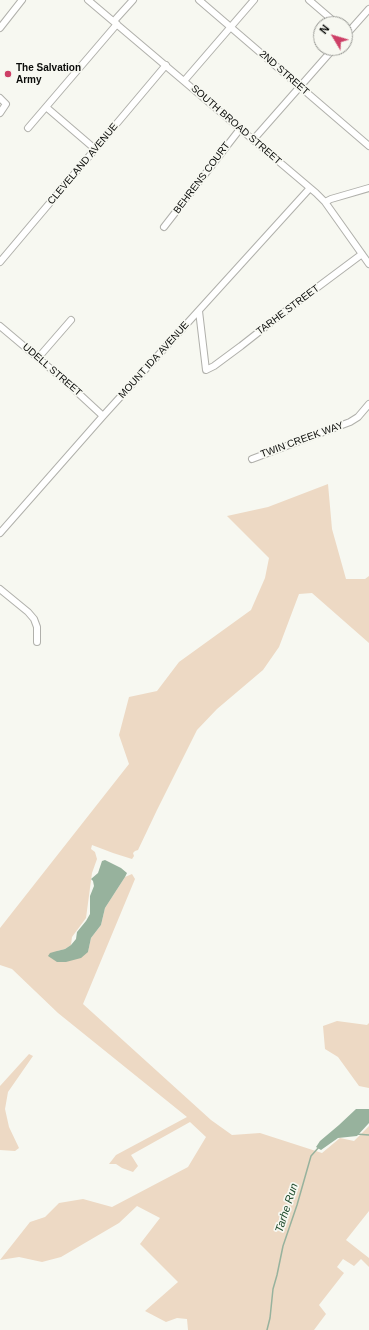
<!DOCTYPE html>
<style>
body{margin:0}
#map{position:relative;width:369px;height:1330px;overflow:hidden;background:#f7f8f1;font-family:Arial,sans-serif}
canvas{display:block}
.north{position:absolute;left:313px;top:16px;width:40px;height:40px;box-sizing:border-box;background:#f7f8f1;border:1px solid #999a95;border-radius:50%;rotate:308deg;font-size:11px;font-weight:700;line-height:16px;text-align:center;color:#0b0c0a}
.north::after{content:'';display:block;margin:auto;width:14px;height:18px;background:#cd3f66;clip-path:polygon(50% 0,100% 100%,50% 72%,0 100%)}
</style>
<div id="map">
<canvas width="369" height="1330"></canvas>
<div class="north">N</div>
</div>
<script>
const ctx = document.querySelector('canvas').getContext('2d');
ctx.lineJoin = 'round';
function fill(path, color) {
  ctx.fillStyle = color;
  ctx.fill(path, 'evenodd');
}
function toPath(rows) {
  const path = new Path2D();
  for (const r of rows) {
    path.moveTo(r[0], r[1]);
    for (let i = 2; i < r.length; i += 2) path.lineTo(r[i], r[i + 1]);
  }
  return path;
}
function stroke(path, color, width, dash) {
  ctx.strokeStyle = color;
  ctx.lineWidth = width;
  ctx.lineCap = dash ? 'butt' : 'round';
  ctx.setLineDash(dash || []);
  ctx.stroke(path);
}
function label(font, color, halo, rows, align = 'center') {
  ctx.font = font + ' Arial,sans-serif';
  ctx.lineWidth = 3.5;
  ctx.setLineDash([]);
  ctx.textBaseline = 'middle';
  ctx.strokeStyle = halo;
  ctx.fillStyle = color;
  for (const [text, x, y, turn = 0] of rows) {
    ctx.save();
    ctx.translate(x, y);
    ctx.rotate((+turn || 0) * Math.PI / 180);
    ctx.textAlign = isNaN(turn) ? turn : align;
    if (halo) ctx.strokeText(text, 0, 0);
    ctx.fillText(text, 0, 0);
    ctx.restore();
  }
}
const green = toPath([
 [328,484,332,529,346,579,365,579,369,576,369,643,312,593,299,594,279,647,263,670,217,709,197,730,157,810,138,850,135,851,133,853,134,856,132,859,113,853,92,845,91,849,95,852,97,859,92,873,86,918,72,937,71,945,65,949,57,951,88,952,91,938,101,925,105,908,125,877,132,874,135,879,83,1004,211,1120,232,1135,260,1133,322,1153,340,1138,354,1141,369,1126,369,1211,346,1240,369,1258,369,1267,361,1259,354,1266,343,1259,337,1267,344,1273,319,1305,326,1314,314,1330,188,1330,187,1319,177,1318,166,1322,145,1311,178,1282,140,1244,160,1218,137,1206,119,1223,61,1257,42,1262,19,1257,0,1260,30,1222,45,1217,59,1203,83,1199,112,1207,188,1167,206,1137,190,1122,131,1155,138,1166,133,1172,122,1168,116,1164,109,1164,116,1155,187,1117,58,1013,12,969,0,965,0,928,129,764,119,735,129,697,157,691,179,662,251,610,265,578,269,558,227,516,268,507],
 [337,1021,367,1025,369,1023,369,1088,359,1086,338,1057,325,1049,323,1026],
 [29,1054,33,1056,8,1092,5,1109,9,1127,19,1148,15,1151,0,1150,0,1086]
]);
const water = toPath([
 [105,860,121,868,127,873,125,877,105,908,101,925,91,938,88,952,81,958,66,962,57,962,48,956,50,953,57,951,65,949,71,945,76,939,77,932,86,921,90,914,90,896,94,886,93,881,91,879,98,873,102,861],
 [356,1109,369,1109,369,1123,357,1136,338,1138,321,1150,316,1147,320,1141,339,1125]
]);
const stream = toPath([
 [356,1134,369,1135],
 [267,1330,270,1318,273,1289,277,1275,283,1246,297,1205,311,1156,319,1147]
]);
const minor = toPath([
 [88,0,316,193,325,202,369,264],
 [199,0,369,146],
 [309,0,337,24],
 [114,21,133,0],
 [0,28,22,0],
 [345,36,369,9],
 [184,81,254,0],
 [0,98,6,104,0,113],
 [46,107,95,149],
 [28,128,117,24],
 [253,140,334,48],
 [325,202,331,199,369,188],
 [164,227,240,129],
 [0,262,166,65],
 [199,311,206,370,214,366,241,346,283,313,362,254],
 [0,326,64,380,103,416],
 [38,358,71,320],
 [252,459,350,422,358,417,369,404],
 [0,533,103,416,310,188],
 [0,589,28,612,34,619,37,627,37,642]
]);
const markers = [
 [8,74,4,"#cd3f66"]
];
const poiNames = [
 ["The Salvation",16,68],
 ["Army",16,80]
];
const streetNames = [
 ["2ND STREET",284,73,41],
 ["SOUTH BROAD STREET",236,125,41],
 ["CLEVELAND AVENUE",83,164,-50],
 ["BEHRENS COURT",202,178,-53],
 ["TARHE STREET",288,310,-37],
 ["MOUNT IDA AVENUE",154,360,-48],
 ["UDELL STREET",52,370,41],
 ["TWIN CREEK WAY",302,440,-20]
];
const waterNames = [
 ["Tarhe Run",287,1208,-72]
];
fill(green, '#edd9c4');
fill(water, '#97b29d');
stroke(stream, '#97b29d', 1.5);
stroke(minor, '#b0b0ab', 8);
stroke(minor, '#fff', 6);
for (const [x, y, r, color] of markers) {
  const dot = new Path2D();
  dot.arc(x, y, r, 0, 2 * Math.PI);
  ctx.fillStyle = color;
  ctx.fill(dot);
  stroke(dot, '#f7f8f1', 1.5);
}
label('bold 10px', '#0b0c0a', '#f7f8f1', poiNames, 'left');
label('10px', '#0b0c0a', '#f7f8f1', streetNames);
label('italic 11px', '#1e4a2c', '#f7f8f1', waterNames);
</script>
